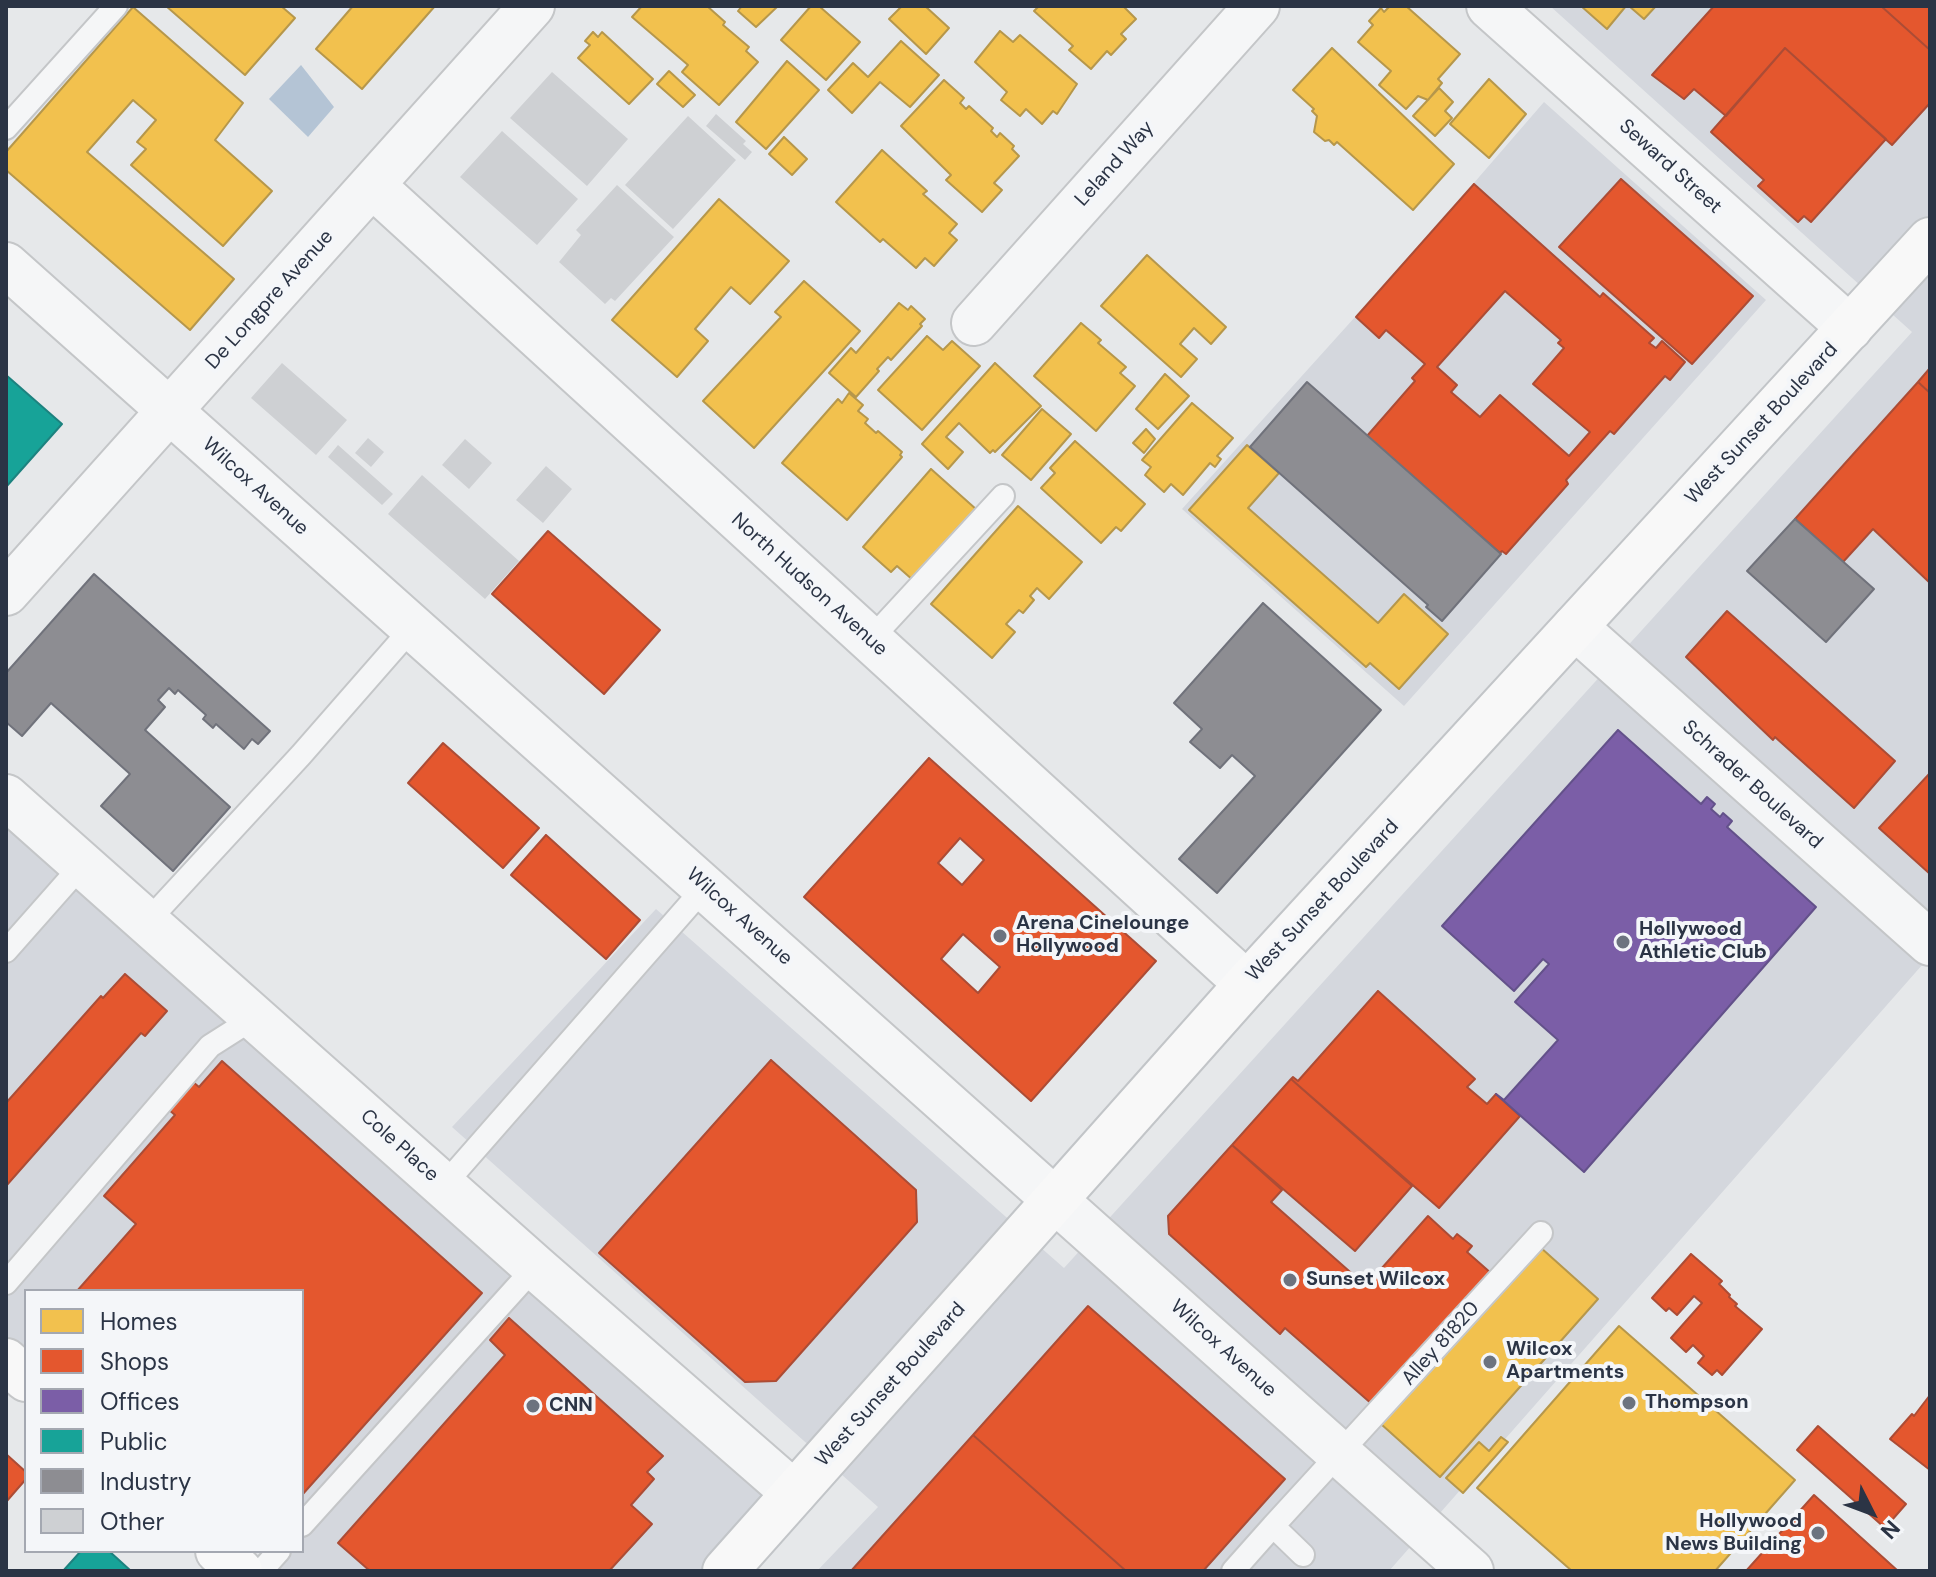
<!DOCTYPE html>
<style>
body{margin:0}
#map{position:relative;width:1936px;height:1577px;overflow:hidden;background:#e6e8ea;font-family:"DM Sans",sans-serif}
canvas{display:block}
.frame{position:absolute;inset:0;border:8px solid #2b3445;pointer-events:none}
.legend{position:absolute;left:24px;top:1289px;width:280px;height:264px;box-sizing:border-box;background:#f4f6f9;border:2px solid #a4a8b1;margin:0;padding:10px 14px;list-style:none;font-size:24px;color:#2b3445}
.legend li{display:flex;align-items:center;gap:16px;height:40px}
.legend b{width:40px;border:2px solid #a4a8b1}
.north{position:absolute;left:1832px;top:1473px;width:80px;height:80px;-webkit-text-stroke:6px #f4f6f9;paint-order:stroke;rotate:132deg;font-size:22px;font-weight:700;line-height:32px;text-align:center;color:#2b3445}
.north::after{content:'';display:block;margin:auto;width:28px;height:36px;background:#2b3445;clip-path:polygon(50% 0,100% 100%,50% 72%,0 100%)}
</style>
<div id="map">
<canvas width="1936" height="1577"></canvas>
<div class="frame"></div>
<ul class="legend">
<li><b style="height:22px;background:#f2c14e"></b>Homes</li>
<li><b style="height:22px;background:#e4572e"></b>Shops</li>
<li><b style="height:22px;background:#7b5ea7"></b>Offices</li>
<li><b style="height:22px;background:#17a398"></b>Public</li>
<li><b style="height:22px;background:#8d8d92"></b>Industry</li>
<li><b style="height:22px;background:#ced0d3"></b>Other</li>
</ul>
<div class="north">N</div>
</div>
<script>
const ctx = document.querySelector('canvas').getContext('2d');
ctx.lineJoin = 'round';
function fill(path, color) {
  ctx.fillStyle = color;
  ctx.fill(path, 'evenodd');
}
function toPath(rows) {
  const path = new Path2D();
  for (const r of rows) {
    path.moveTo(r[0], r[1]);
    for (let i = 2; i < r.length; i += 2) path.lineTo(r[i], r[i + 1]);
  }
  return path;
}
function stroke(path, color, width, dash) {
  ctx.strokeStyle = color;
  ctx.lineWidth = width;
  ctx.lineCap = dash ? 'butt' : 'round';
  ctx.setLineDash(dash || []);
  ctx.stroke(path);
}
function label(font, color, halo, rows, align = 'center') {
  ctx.font = font + ' "DM Sans",sans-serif';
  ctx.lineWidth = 8;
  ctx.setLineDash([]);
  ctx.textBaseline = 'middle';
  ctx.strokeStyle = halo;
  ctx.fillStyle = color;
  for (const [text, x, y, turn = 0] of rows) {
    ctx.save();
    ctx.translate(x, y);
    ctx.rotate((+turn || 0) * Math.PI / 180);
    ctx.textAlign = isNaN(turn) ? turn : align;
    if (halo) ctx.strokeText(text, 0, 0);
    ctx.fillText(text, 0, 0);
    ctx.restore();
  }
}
const built = toPath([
 [1550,6,1930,6,1930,956,1389,1571,817,1571,878,1507,452,1127,656,909,1064,1268,1912,332],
 [1544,102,1766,300,1404,706,1182,509,1428,236],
 [6,807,525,1267,302,1516,302,1291,26,1291,26,1369,6,1351],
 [536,1274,783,1496,715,1571,269,1571,287,1551,302,1551,302,1534]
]);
const water = toPath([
 [301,65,334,107,308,137,269,99]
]);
const homes = toPath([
 [166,6,281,6,295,18,245,75,166,6],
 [353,6,435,6,362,89,316,49,353,6],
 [642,6,707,6,725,22,723,25,749,47,746,51,758,62,719,105,682,72,688,65,632,17,642,6],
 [742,6,778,6,756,27,738,11,742,6],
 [811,6,819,6,860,42,826,80,781,40,811,6],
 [902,6,925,6,949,28,926,54,889,19,902,6],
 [1039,6,1123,6,1136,19,1121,34,1126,39,1111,55,1107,51,1091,69,1069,50,1073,46,1034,11,1039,6],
 [1390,6,1406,6,1460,54,1438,79,1442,83,1428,100,1418,96,1406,109,1379,85,1391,71,1358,42,1373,25,1369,21,1381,8,1384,12,1390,6],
 [1581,6,1626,6,1607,29,1581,6],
 [1629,6,1656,6,1644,19,1629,6],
 [133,7,243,103,215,140,272,191,223,246,131,165,146,149,137,142,156,120,133,100,87,152,234,279,190,330,6,170,6,152,133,7],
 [1000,31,1013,42,1020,35,1077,84,1057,114,1053,111,1042,124,1026,109,1020,116,1001,100,1007,92,975,62,1000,31],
 [593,32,598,37,602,32,653,79,629,104,578,58,590,45,585,41,593,32],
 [901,41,939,75,910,107,880,82,852,113,828,90,853,63,868,77,901,41],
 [1332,48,1454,164,1413,210,1337,142,1334,145,1329,140,1325,141,1314,132,1317,116,1312,111,1314,109,1293,90,1332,48],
 [787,61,819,90,766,149,736,122,787,61],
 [669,71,695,95,683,107,657,84,669,71],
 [1489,79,1526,114,1489,158,1450,124,1489,79],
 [944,80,964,98,960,103,966,109,969,106,993,128,991,131,997,137,1000,133,1014,146,1012,149,1019,156,994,183,1002,190,982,212,946,180,951,175,901,126,944,80],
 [1439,88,1453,102,1445,111,1452,118,1435,136,1413,116,1439,88],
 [784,137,807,159,792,175,769,154,784,137],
 [882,150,927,191,923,194,957,224,949,233,957,240,934,266,925,258,916,268,883,239,880,242,836,202,882,150],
 [719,199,789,261,750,304,731,287,695,329,708,341,677,377,612,320,719,199],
 [1147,255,1226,327,1211,344,1194,328,1180,344,1197,359,1181,377,1101,306,1147,255],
 [804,281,860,331,754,448,703,401,781,317,775,312,804,281],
 [899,303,908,310,911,306,925,319,920,324,922,326,891,360,888,357,877,369,879,371,856,397,829,373,851,348,856,353,899,303],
 [1081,323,1101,340,1098,343,1126,367,1120,373,1135,386,1096,431,1034,376,1081,323],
 [927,336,943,350,952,341,980,366,922,430,878,390,927,336],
 [995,363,1041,406,995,452,993,450,990,453,959,423,946,437,963,452,948,469,922,444,995,363],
 [1165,374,1189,396,1158,429,1136,409,1165,374],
 [849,393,863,405,858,411,868,419,865,423,876,433,878,431,902,452,900,455,902,457,847,520,782,463,838,399,842,403,849,393],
 [1192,403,1233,438,1217,456,1221,459,1215,467,1210,463,1183,495,1171,484,1164,492,1145,475,1151,467,1142,460,1192,403],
 [1042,409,1071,434,1031,480,1002,455,1042,409],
 [1146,429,1155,439,1144,453,1133,443,1146,429],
 [1075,441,1145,504,1121,531,1116,527,1101,543,1041,488,1055,473,1050,468,1075,441],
 [1247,445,1279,473,1248,508,1378,623,1404,594,1448,634,1399,689,1370,663,1366,667,1189,510,1247,445],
 [931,469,977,510,914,581,897,566,891,572,863,547,931,469],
 [1018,506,1082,562,1049,599,1037,588,1030,596,1034,600,1023,613,1019,610,1006,624,1015,632,992,658,931,604,1018,506],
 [1540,1247,1598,1299,1440,1477,1381,1424,1540,1247],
 [1619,1326,1795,1480,1715,1571,1572,1571,1477,1488,1619,1326],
 [1501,1437,1508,1442,1463,1493,1446,1478,1479,1442,1489,1451,1501,1437]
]);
const shops = toPath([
 [1714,6,1881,6,1930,50,1930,103,1892,145,1785,48,1726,116,1694,89,1684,99,1652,75,1714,6],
 [1881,6,1930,6,1930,50,1881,6],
 [1785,48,1886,139,1811,222,1804,216,1798,222,1758,186,1764,180,1711,132,1785,48],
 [1621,179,1753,296,1692,364,1559,247,1621,179],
 [1474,184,1600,297,1603,293,1654,338,1649,343,1656,348,1662,341,1685,362,1670,380,1665,376,1614,434,1610,431,1566,480,1568,484,1506,554,1502,551,1500,553,1367,436,1415,381,1412,378,1425,364,1386,330,1379,338,1356,317,1474,184],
 [1505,291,1561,340,1558,343,1564,348,1533,384,1590,432,1569,456,1500,395,1480,417,1451,392,1457,385,1437,367,1505,291],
 [1930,368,1930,393,1918,382,1930,368],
 [1918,382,1930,393,1930,583,1873,529,1843,562,1795,519,1918,382],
 [548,531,660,630,604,694,492,594,548,531],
 [1727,611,1895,761,1854,808,1775,737,1773,740,1686,657,1727,611],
 [443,743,539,828,503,868,408,783,443,743],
 [929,758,1156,961,1031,1101,804,897,929,758],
 [960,838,984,860,962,885,938,863,960,838],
 [963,934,1000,967,978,993,941,959,963,934],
 [1930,773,1930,874,1879,828,1930,773],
 [546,835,640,920,606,959,511,875,546,835],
 [125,974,167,1011,145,1036,141,1033,6,1186,6,1103,101,996,103,998,125,974],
 [1378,991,1475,1079,1467,1087,1487,1104,1496,1094,1520,1116,1439,1208,1291,1079,1293,1077,1298,1081,1378,991],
 [771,1060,916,1190,917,1222,776,1381,745,1382,599,1253,771,1060],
 [222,1061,482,1293,302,1495,302,1291,77,1291,136,1224,104,1196,175,1115,168,1109,193,1082,199,1087,222,1061],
 [1291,1079,1412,1186,1355,1251,1232,1145,1291,1079],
 [1232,1145,1282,1190,1271,1202,1366,1286,1428,1216,1453,1239,1457,1234,1472,1246,1467,1252,1492,1274,1373,1405,1285,1328,1280,1334,1169,1234,1168,1216,1232,1145],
 [1691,1254,1722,1281,1719,1284,1730,1295,1729,1297,1737,1304,1735,1306,1762,1329,1722,1375,1717,1370,1712,1375,1698,1363,1704,1356,1693,1345,1686,1352,1671,1338,1702,1303,1694,1296,1677,1315,1669,1308,1666,1311,1652,1298,1691,1254],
 [1088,1306,1285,1479,1203,1571,1126,1571,973,1435,1088,1306],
 [509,1318,663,1456,647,1472,654,1479,631,1505,652,1524,609,1571,370,1571,338,1543,505,1355,490,1340,509,1318],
 [1930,1395,1930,1470,1890,1439,1912,1414,1914,1416,1930,1395],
 [1818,1426,1906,1504,1885,1528,1797,1450,1818,1426],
 [973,1435,1126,1571,851,1571,973,1435],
 [6,1454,26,1472,26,1479,6,1502,6,1454],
 [1814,1495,1898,1571,1746,1571,1814,1495]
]);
const offices = toPath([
 [1618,730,1701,804,1707,797,1715,804,1711,809,1720,817,1723,813,1732,821,1727,827,1816,907,1584,1172,1496,1094,1504,1100,1558,1040,1515,1002,1549,964,1543,959,1514,991,1442,926,1618,730]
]);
const public = toPath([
 [6,375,62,424,6,487,6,375],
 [81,1551,109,1551,131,1571,63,1571,81,1551]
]);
const industry = toPath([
 [1307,382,1501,554,1442,621,1426,607,1428,605,1250,447,1307,382],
 [1795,519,1874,589,1826,642,1747,571,1795,519],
 [94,574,270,731,258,744,252,739,244,749,216,724,213,728,203,719,206,715,178,690,175,694,169,688,158,700,165,707,145,730,230,807,173,871,101,806,130,774,51,703,22,736,6,722,6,673,94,574],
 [1263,603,1381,710,1217,893,1179,859,1255,776,1232,755,1220,768,1190,742,1202,729,1174,703,1263,603]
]);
const building = toPath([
 [552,72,628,139,587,186,510,118],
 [716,114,746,141,743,144,752,152,745,160,706,126],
 [688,116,736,160,673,229,625,185],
 [502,131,578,199,537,245,460,177],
 [617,185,674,237,615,301,611,298,605,304,559,262,581,235,576,230],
 [282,363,347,420,316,455,251,398],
 [368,438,384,452,371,467,355,453],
 [465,439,492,463,469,489,442,465],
 [338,445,393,494,382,505,328,457],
 [546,466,572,489,543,523,516,500],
 [422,475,519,561,485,599,388,514]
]);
const service = toPath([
 [6,128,116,6],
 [870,640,1003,496],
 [147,922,301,755,413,627],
 [6,951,82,865],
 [444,1185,705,887],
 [6,1283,210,1046,254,1018],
 [302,1525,535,1267],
 [1303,1555,1273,1526,1541,1233],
 [261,1571,279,1551],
 [1233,1571,1273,1526]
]);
const minor = toPath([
 [1489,6,1850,328],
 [372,185,1247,984],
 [6,265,1471,1571],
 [974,323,1257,6],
 [6,593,532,6],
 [1575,627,1930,943],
 [6,797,535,1267,794,1493]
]);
const secondary = toPath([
 [6,1361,26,1379],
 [218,1551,240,1571]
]);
const primary = toPath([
 [725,1571,1247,984,1930,240]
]);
const markers = [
 [1000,936,8,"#6c737f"],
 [1623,942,8,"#6c737f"],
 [1290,1280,8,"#6c737f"],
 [1490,1362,8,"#6c737f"],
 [1629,1403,8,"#6c737f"],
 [533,1406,8,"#6c737f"],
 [1818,1533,8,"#6c737f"]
];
const streetNames = [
 ["Leland Way",1115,164,-48],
 ["Seward Street",1670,167,42],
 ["De Longpre Avenue",270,300,-48],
 ["West Sunset Boulevard",1762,424,-47],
 ["Wilcox Avenue",255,487,42],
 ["North Hudson Avenue",809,585,42],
 ["Schrader Boulevard",1752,785,42],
 ["West Sunset Boulevard",1323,901,-47],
 ["Wilcox Avenue",739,917,42],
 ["Cole Place",399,1146,42],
 ["Alley 81820",1441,1344,-48],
 ["Wilcox Avenue",1223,1349,42],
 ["West Sunset Boulevard",891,1385,-48]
];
const poiNames = [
 ["Arena Cinelounge",1016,924],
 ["Hollywood",1016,947],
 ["Hollywood",1639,930],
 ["Athletic Club",1639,953],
 ["Sunset Wilcox",1306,1280],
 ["Wilcox",1506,1350],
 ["Apartments",1506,1373],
 ["Thompson",1645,1403],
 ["CNN",549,1406],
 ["Hollywood",1802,1522,"right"],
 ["News Building",1802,1545,"right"]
];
fill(built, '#d4d7dd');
fill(water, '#b4c4d5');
fill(homes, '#f2c14e');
stroke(homes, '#b6974b', 2);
fill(shops, '#e4572e');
stroke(shops, '#ac4c35', 2);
fill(offices, '#7b5ea7');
stroke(offices, '#63518a', 2);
fill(public, '#17a398');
stroke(public, '#1d827f', 2);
fill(industry, '#8d8d92');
stroke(industry, '#70727b', 2);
fill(building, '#ced0d3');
stroke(service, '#c4c6c8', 26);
stroke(minor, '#c4c6c8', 48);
stroke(secondary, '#c4c6c8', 48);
stroke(primary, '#c2c5c8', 48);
stroke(service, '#f5f6f7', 22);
stroke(minor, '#f5f6f7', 44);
stroke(secondary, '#f8f8f8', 44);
stroke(primary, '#f8f8f8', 44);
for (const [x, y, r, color] of markers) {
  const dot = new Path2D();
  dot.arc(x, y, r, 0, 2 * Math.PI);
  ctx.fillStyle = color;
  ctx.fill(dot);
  stroke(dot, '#f4f6f9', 3);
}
label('20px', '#2b3445', '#f4f6f9', streetNames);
label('bold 20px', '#2b3445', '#f4f6f9', poiNames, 'left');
</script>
